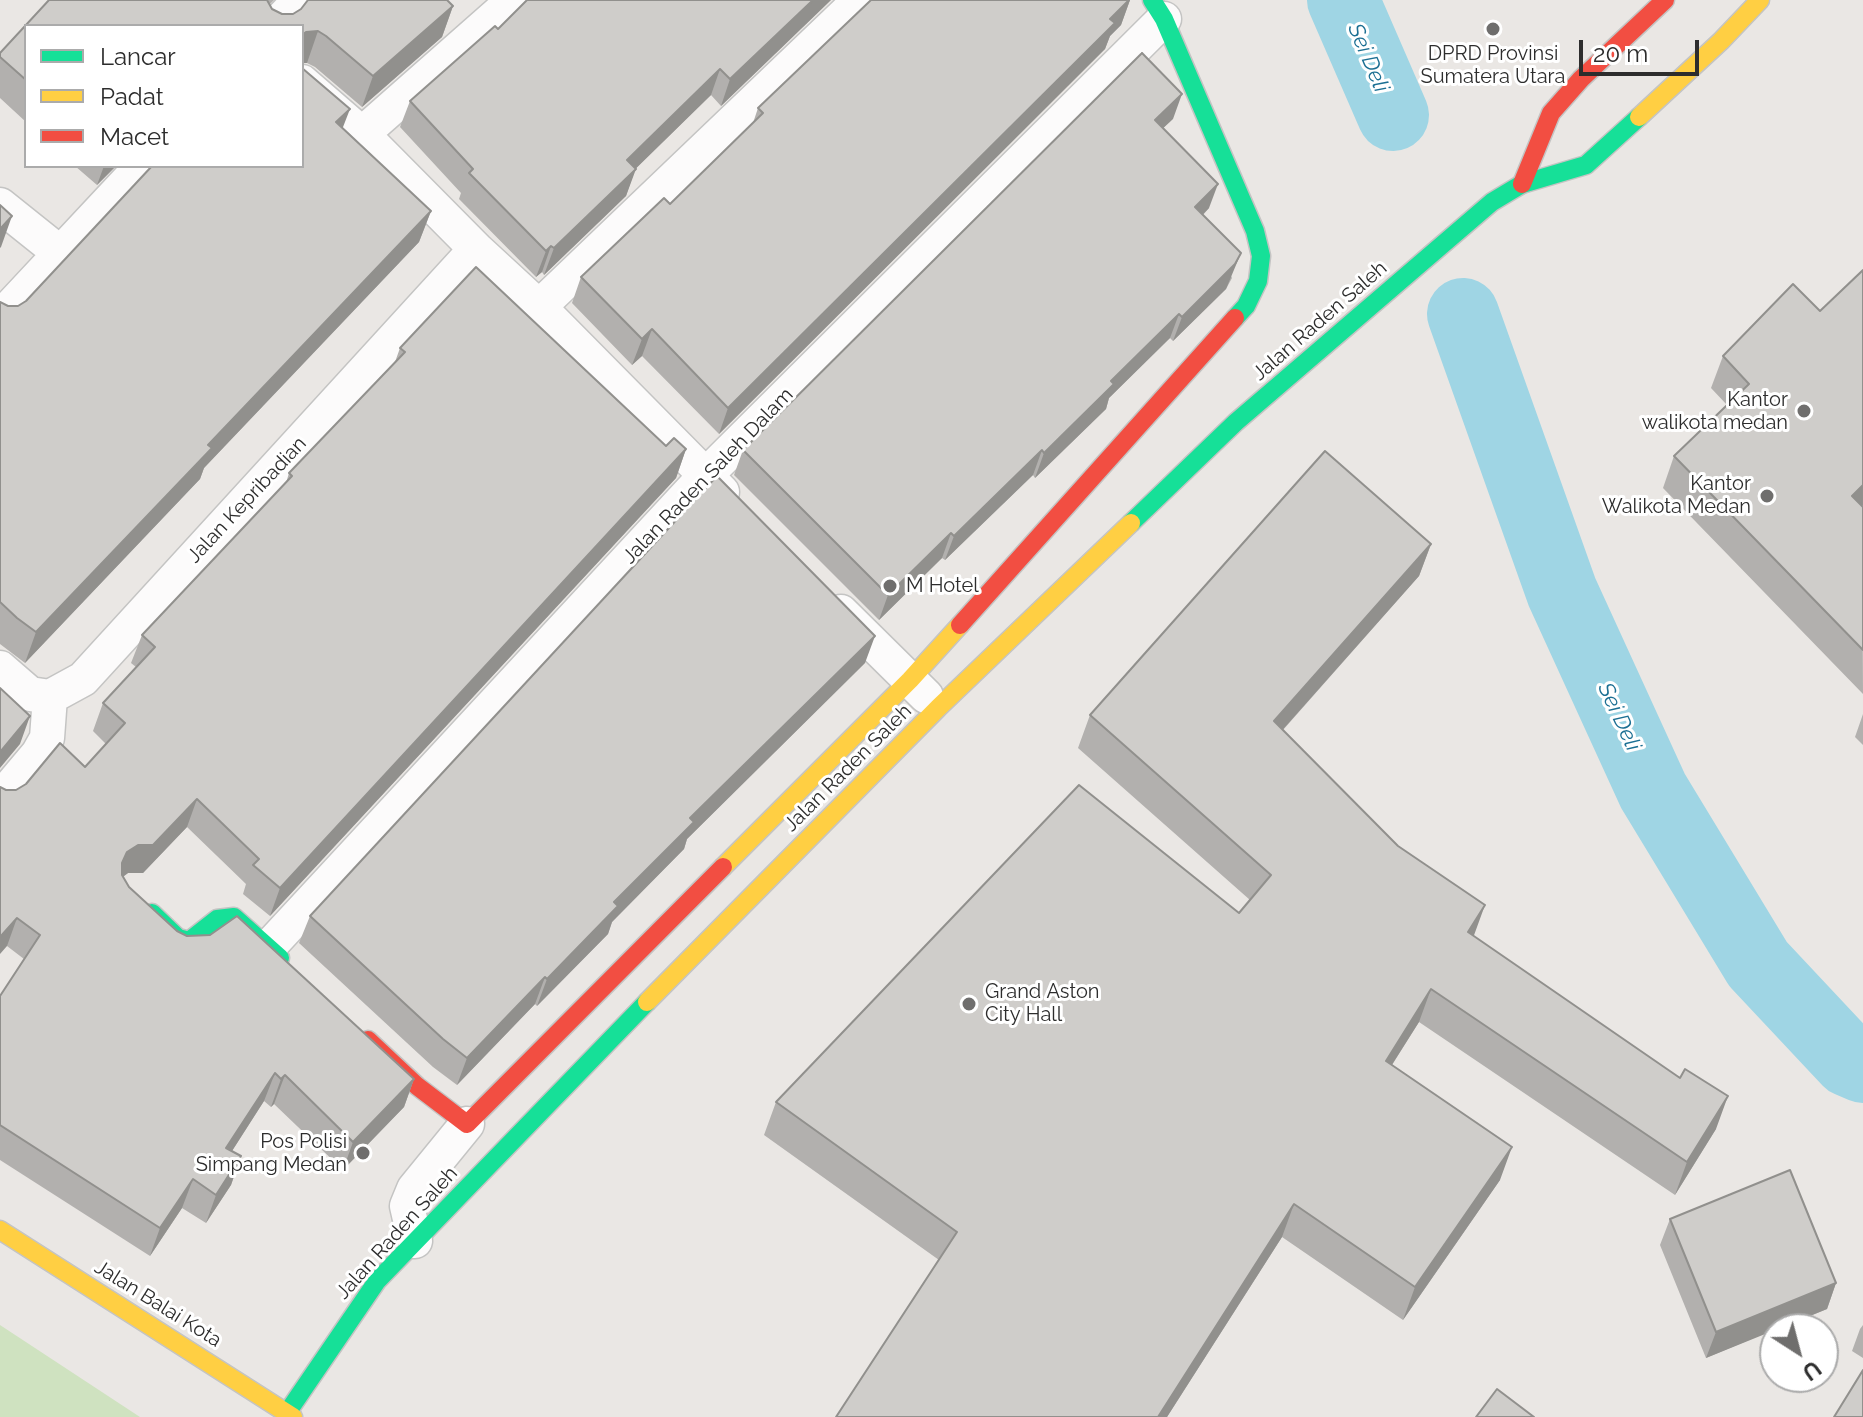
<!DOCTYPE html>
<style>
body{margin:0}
#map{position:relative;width:1863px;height:1417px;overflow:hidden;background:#eae7e4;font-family:Raleway,sans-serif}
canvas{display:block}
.legend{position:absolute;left:24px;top:24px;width:280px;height:144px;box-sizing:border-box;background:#fff;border:2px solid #ababab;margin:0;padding:10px 14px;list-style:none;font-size:24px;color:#2d2d2d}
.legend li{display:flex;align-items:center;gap:16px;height:40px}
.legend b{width:40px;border:2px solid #ababab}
.north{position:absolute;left:1759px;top:1313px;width:80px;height:80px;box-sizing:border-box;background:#fff;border:2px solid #ababab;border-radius:50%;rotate:144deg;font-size:22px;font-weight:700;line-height:32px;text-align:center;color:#2d2d2d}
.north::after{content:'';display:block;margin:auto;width:28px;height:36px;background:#6f6e6d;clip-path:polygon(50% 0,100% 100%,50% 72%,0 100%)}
.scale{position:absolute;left:1579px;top:40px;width:120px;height:36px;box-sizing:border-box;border:4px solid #2d2d2d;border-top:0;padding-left:10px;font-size:24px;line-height:28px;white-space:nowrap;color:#2d2d2d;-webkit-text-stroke:6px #fff;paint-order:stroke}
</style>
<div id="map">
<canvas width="1863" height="1417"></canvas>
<ul class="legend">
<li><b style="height:10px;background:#16e098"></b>Lancar</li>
<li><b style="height:10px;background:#ffcf43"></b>Padat</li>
<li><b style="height:10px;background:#f24e42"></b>Macet</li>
</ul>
<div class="north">U</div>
<div class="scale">20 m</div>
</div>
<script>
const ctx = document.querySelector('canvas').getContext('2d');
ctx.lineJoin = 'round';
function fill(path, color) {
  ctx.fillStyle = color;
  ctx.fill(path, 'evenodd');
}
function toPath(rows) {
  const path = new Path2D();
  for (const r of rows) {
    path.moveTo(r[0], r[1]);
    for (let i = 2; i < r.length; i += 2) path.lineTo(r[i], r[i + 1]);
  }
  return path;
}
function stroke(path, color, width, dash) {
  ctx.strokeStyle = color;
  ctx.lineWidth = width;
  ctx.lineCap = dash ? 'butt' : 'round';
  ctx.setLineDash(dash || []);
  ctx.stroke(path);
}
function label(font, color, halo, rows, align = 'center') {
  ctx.font = font + ' Raleway,sans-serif';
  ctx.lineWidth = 6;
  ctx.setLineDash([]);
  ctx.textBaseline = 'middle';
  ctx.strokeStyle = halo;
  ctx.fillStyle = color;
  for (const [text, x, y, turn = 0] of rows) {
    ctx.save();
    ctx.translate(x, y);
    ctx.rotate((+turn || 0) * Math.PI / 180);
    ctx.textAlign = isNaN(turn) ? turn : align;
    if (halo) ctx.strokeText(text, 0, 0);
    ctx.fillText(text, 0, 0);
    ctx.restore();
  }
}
const green = toPath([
 [0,1325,140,1417,0,1417]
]);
const river = toPath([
 [1343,0,1393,115],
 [1463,314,1562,592,1653,791,1758,964,1849,1061,1863,1067]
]);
const street = toPath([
 [275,26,300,0],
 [302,82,362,134,476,249,539,307,722,492],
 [362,134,514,0],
 [0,205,60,253],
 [539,307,860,0],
 [0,318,142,166],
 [841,612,926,696],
 [0,668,30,694,50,697,83,679,476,249],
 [0,799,38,754,47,738,50,697],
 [268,948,705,476,1164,19],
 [415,1241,407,1206,414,1189,467,1124]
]);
const fast = toPath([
 [1152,0,1164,19,1255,231,1261,256,1258,281,1246,306,1235,318],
 [1131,523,1236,422,1492,202,1522,184,1586,165,1639,117],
 [152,913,178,938,189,941,217,919,234,917,280,958],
 [287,1413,377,1281,647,1002]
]);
const slow = toPath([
 [1639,117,1721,41,1760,0],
 [723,867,910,680,960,625],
 [647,1002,938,708,1131,523],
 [0,1230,293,1417]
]);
const jam = toPath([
 [1522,184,1551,113,1581,79,1665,0],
 [960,625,1235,318],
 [368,1040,417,1086,467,1124,723,867]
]);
const wall = toPath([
 [49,0,274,0,270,4,272,9,282,14,293,14,301,9,308,0,447,0,453,6,442,37,362,107,315,67,307,63,302,63,302,26,26,26,26,122,0,98,0,53],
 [831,0,721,106,711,95,635,169,626,196,544,275,542,272,536,277,459,199,461,193,400,127,410,101,498,29],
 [871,0,1130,0,1121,25,1110,36,1105,49,719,434,642,356,632,365,572,303,581,277,670,204,753,123,758,108],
 [1173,119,1163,128,1209,208,1203,215,1232,278,1226,289,1173,341,1170,338,1109,398,1106,409,1035,478,1033,475,945,560,942,558,879,620,734,475,743,450],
 [343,128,431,211,419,242,204,468,200,479,25,663,0,644,0,302,8,306,18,306],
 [75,166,116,166,97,185],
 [1863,270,1862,506,1863,694,1663,488,1674,456,1727,405,1711,388,1723,356,1820,311],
 [400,348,666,446,686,449,676,478,270,916,243,894,246,884,187,827,143,873,128,873,123,877,129,887,177,931,414,1079,404,1107,343,1170,274,1104,271,1107,264,1101,232,1151,241,1156,231,1185,206,1223,182,1208,150,1256,0,1160,0,996,24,959,7,946,6,790,16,790,85,767,106,744,93,731,103,703,136,667,131,663,142,635,286,483,289,473,395,362],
 [1431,544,1419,576,1283,730,1474,937,1716,1129,1675,1195,1419,1022,1392,1065,1500,1180,1403,1320,1282,1237,1167,1417,836,1417,939,1260,764,1135,776,1102,1239,913,1250,900,1078,748,1090,715],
 [865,663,687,839,684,849,612,922,608,934,537,1006,535,1004,457,1085,433,1067,299,943,310,916],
 [1863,714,1863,745,1855,737],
 [1670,1219,1836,1283,1827,1309,1778,1329,1775,1329,1706,1358,1660,1245],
 [1863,1325,1863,1358,1852,1351,1860,1329]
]);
const shadedWall = toPath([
 [813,0,831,0,721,106,730,79],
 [1129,0,1130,0,1121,25,1110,36,1105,49,719,434,728,408],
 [453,6,442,37,362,107,373,76],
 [318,31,307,63,302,63,302,35,306,32],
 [720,69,711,95,617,187,627,160],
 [1182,94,1173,119,1146,144,1155,120],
 [350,109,338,140,336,122],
 [104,166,116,166,97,185],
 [636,169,626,196,544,275,554,248],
 [1218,184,1209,208,1186,232,1195,207],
 [431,211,419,242,204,468,200,479,25,663,36,632,208,445],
 [12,216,1,247,0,248,0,229],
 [551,246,542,272,536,277,546,251],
 [1241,253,1226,289,1173,341,1182,317],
 [1179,314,1170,338,1109,398,1106,409,1035,478,1044,453,1111,381],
 [652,329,642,356,632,365,642,339],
 [686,449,676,478,270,916,280,888],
 [1042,450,1033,475,945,560,954,536],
 [1863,485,1863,505,1840,528,1852,496],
 [951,533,942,558,879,620,888,595],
 [1431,544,1419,576,1262,753,1274,721],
 [875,636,865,663,687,839,684,849,612,922,608,934,537,1006,547,979,690,818],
 [30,716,20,744,0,768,0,752],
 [197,799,187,827,143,873,128,873,117,881,122,863,127,852],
 [1485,905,1473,938,1468,932],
 [17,918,7,946,0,954,0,937],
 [545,977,535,1004,457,1085,467,1058],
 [1431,989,1419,1022,1374,1093,1386,1061],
 [275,1073,264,1101,216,1176,226,1148],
 [285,1075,274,1104,271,1107,281,1079],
 [414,1079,404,1107,343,1170,353,1142],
 [1728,1096,1716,1129,1675,1195,1687,1162],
 [1512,1147,1500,1180,1403,1320,1415,1287],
 [241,1156,231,1185,206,1223,216,1195],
 [193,1179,182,1208,150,1256,160,1228],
 [1294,1204,1282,1237,1167,1417,1158,1417],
 [1836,1283,1827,1309,1778,1329,1775,1329,1775,1330,1706,1358,1716,1332]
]);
const building = toPath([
 [49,0,267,0,272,9,282,14,293,14,301,9,308,0,447,0,453,6,373,76,326,36,318,31,306,32,302,35,302,26,26,26,26,80,0,57,0,53,49,0],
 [527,0,813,0,730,79,720,69,627,160,636,169,554,248,551,246,546,251,469,173,473,169,410,101,495,26,498,29,527,0],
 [871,0,1129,0,1110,19,1115,23,728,408,652,329,642,339,581,277,664,198,670,204,763,113,758,108,871,0],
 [1142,53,1182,94,1155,120,1218,184,1195,207,1241,253,1235,264,1182,317,1179,314,1111,381,1114,384,1044,453,1042,450,954,536,951,533,888,595,743,450,1142,53],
 [302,68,350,109,336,122,431,211,208,445,212,448,36,632,17,618,0,602,0,302,8,306,18,306,26,301,152,166,302,166,302,68],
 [0,205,12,216,0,229,0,205],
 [476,267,666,446,674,438,686,449,280,888,253,865,259,859,197,799,153,845,138,845,127,852,122,863,122,875,129,887,177,931,187,936,210,935,237,916,414,1079,353,1142,285,1075,281,1079,275,1073,226,1148,241,1156,216,1195,193,1179,160,1228,0,1125,0,996,40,935,17,918,0,937,0,787,6,790,16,790,26,784,60,743,85,767,125,723,103,703,155,647,142,635,292,476,289,473,405,352,400,348,476,267],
 [1863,270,1863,485,1852,496,1863,507,1863,650,1674,456,1749,384,1723,356,1793,284,1820,311,1863,270],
 [1325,451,1431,544,1274,721,1398,846,1485,905,1468,932,1680,1078,1685,1069,1728,1096,1687,1162,1431,989,1386,1061,1512,1147,1415,1287,1294,1204,1158,1417,836,1417,957,1232,776,1102,1079,785,1239,913,1271,875,1090,715,1325,451],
 [717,476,875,636,690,818,694,822,614,902,618,906,547,979,545,977,467,1058,443,1039,310,916,717,476],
 [0,688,30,716,0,752,0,688],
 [1790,1170,1836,1283,1716,1332,1670,1219,1790,1170],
 [1863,1370,1863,1417,1834,1417,1863,1370],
 [1497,1389,1534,1417,1476,1417,1497,1389]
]);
const markers = [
 [1493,29,8,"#6f6e6d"],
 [1804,411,8,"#6f6e6d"],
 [1767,496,8,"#6f6e6d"],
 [890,586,8,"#6f6e6d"],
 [969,1004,8,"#6f6e6d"],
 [363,1153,8,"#6f6e6d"]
];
const poiNames = [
 ["DPRD Provinsi",1493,54,"center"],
 ["Sumatera Utara",1493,77,"center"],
 ["Kantor",1788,400],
 ["walikota medan",1788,423],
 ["Kantor",1751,484],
 ["Walikota Medan",1751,507],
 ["M Hotel",906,586,"left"],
 ["Grand Aston",985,992,"left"],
 ["City Hall",985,1015,"left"],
 ["Pos Polisi",347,1142],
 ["Simpang Medan",347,1165]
];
const streetNames = [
 ["Jalan Raden Saleh",1320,321,-41],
 ["Jalan Raden Saleh Dalam",708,476,-46],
 ["Jalan Kepribadian",247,500,-47],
 ["Jalan Raden Saleh",848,768,-45],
 ["Jalan Raden Saleh",397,1233,-48],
 ["Jalan Balai Kota",158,1304,32]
];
const waterNames = [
 ["Sei Deli",1368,58,67],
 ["Sei Deli",1619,717,65]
];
fill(green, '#cfe2c0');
stroke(river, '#9fd5e4', 72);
stroke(street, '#c4c4c3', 37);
stroke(fast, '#c4c4c3', 21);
stroke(slow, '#c4c4c3', 21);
stroke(jam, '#c4c4c3', 21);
stroke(street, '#fcfbfb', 34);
stroke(fast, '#16e098', 18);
stroke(slow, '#ffcf43', 18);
stroke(jam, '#f24e42', 18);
fill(wall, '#b2b0ae');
fill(shadedWall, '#91908d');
fill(building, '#cfcdca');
stroke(building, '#91908d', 2);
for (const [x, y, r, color] of markers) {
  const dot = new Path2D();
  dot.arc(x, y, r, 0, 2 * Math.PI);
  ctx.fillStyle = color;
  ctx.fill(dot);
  stroke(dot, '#fff', 3);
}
label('20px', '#2d2d2d', '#fff', poiNames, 'right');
label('20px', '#2d2d2d', '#fff', streetNames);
label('italic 22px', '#1b6f93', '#fff', waterNames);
</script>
